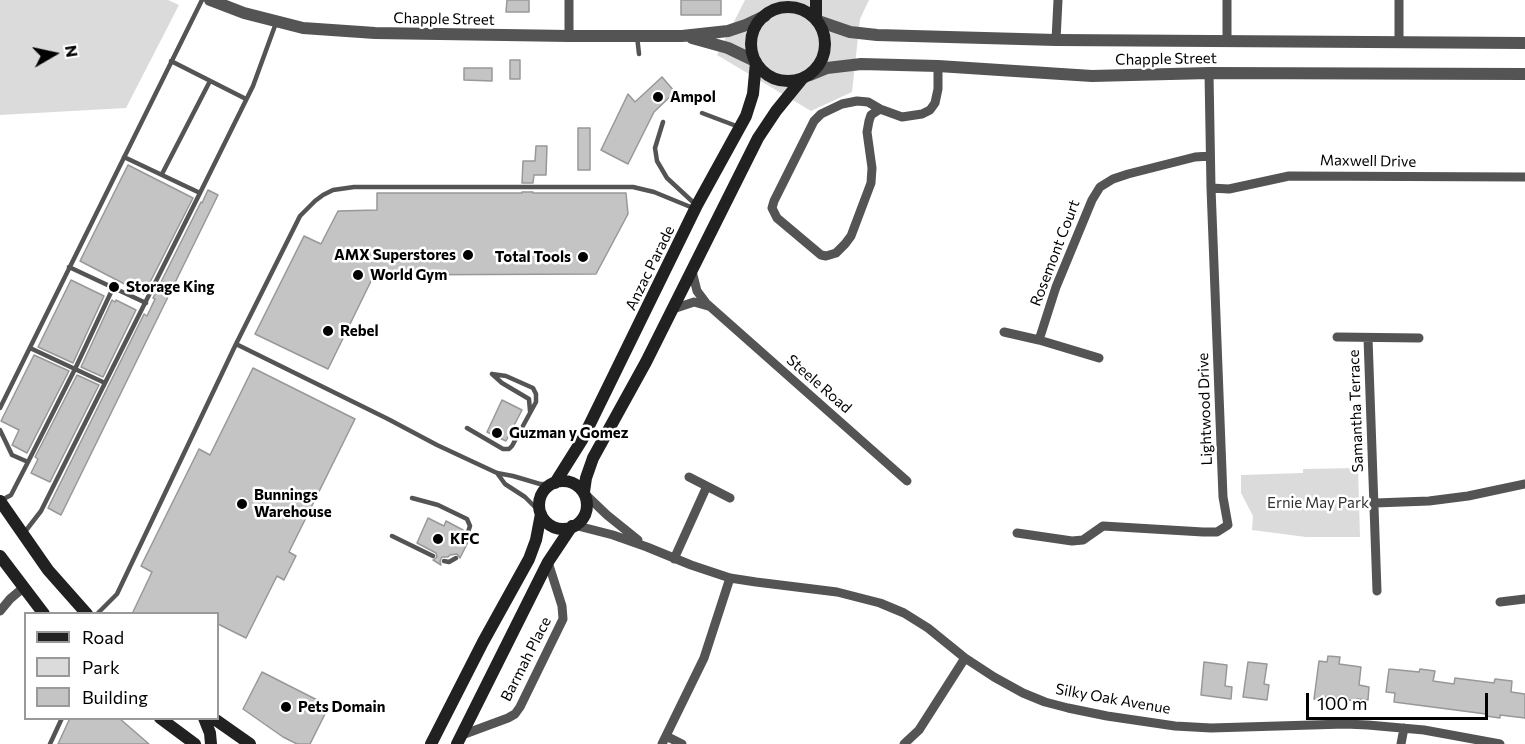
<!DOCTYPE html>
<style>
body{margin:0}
#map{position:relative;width:1525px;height:744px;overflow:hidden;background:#fff;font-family:Commissioner,sans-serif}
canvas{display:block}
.legend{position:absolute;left:24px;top:612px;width:195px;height:108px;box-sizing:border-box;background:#fff;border:2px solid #999;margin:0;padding:8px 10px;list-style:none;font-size:18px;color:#000}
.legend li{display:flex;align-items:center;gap:12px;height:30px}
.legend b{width:30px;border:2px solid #999}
.north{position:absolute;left:24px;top:24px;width:60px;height:60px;-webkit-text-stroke:4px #fff;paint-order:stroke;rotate:81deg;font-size:16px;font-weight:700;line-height:24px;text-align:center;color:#000}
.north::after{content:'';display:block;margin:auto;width:21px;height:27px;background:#000;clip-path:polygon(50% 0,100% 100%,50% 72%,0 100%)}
.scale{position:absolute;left:1306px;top:693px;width:182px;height:27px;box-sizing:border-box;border:3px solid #000;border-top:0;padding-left:8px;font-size:18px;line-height:21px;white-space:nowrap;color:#000;-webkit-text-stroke:4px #fff;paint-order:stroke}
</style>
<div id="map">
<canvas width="1525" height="744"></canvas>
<ul class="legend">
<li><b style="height:8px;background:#212121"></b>Road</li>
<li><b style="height:16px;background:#dbdbdb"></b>Park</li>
<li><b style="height:16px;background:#c4c4c4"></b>Building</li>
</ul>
<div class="north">N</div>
<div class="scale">100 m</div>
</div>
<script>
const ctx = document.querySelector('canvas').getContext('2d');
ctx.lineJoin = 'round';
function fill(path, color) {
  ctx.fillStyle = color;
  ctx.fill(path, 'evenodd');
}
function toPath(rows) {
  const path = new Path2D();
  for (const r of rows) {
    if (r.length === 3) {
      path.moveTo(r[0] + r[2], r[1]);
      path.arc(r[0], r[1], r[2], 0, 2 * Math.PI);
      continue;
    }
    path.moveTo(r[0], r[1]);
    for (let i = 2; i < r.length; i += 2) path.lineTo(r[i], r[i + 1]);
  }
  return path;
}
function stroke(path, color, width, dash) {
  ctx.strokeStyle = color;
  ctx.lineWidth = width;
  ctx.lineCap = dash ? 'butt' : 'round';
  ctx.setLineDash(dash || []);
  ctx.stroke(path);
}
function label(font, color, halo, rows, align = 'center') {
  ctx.font = font + ' Commissioner,sans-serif';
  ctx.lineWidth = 5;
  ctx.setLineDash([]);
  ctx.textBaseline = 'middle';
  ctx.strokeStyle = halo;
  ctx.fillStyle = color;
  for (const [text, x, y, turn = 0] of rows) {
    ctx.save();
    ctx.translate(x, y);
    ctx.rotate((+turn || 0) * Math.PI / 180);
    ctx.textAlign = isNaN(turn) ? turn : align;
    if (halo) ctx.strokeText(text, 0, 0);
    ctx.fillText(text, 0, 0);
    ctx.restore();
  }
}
const green = toPath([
 [0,0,168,0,179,5,126,108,0,115],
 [745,0,869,0,860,19,852,92,811,111,717,55],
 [1358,468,1360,537,1306,537,1252,530,1253,516,1241,493,1241,475,1303,473,1303,469]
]);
const building = toPath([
 [507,0,529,0,529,12,506,12,507,0],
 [681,0,721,0,721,15,681,15,681,0],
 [510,60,520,60,520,79,510,79,510,60],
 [464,68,492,68,492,81,464,80,464,68],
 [662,77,675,92,654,112,628,164,601,150,628,94,635,102,662,77],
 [578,128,590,128,590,170,578,170,578,128],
 [536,146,547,146,546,175,534,175,533,183,522,183,523,161,535,161,536,146],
 [128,165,193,198,144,294,80,261,128,165],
 [208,190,218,195,61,515,48,508,144,314,147,316,155,299,153,298,201,202,202,203,208,190],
 [522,192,533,192,533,193,626,193,628,214,596,274,374,275,328,369,255,334,304,236,321,244,338,211,377,210,377,193,522,193,522,192],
 [71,280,104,296,73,363,38,347,71,280],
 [112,300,115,302,116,300,136,310,103,377,81,367,112,300],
 [34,355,69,371,27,453,12,445,19,430,1,421,34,355],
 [253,368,355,419,289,552,296,556,284,580,277,576,246,638,218,624,218,614,132,614,152,572,141,566,199,449,210,455,253,368],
 [77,375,99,385,50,482,31,473,38,459,35,457,77,375],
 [502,400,522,410,506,441,487,432,502,400],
 [428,518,444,526,446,521,463,530,460,535,462,536,462,539,464,542,468,542,460,558,457,554,450,555,448,557,442,557,440,561,441,565,433,560,437,557,436,553,417,543,428,518],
 [1328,656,1340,657,1339,664,1361,667,1359,685,1369,687,1368,700,1357,699,1356,701,1325,697,1325,700,1314,699,1319,661,1327,662,1328,656],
 [1204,662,1227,665,1225,686,1232,687,1231,699,1201,695,1204,662],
 [1248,662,1267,664,1264,684,1269,685,1267,700,1243,697,1248,662],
 [1389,669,1419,672,1420,669,1435,671,1433,681,1454,684,1455,678,1494,683,1495,679,1512,681,1511,692,1525,694,1525,718,1500,715,1500,718,1486,716,1486,714,1394,702,1395,693,1386,692,1389,669],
 [262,672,329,706,310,744,297,744,283,737,243,709,262,672],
 [70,718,119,718,149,744,58,744,70,718]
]);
const service = toPath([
 [637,36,639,54],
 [171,61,246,99],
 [702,113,739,127],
 [663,122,655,148,657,161,667,178,695,204],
 [124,157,200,193],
 [162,174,210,81],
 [69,267,146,303],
 [30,348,105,383],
 [492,374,502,383,529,399,530,411],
 [0,408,202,0],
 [467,428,503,449,509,449,512,446,536,402,536,394,533,388,506,376,492,374],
 [0,430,12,455,28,462,11,495,2,500],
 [28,462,75,369,113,288],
 [497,473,505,484,525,497,540,512],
 [553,484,540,484,513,476,497,473,437,445,388,419,236,344,300,216,315,201,323,195,333,190,354,187,633,187,654,192,693,208],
 [412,498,438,505,467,519,470,526,466,538],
 [24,533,41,511,200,193,253,86,276,23],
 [392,536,433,556],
 [444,561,449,562,456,558],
 [97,614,117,594,236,344],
 [50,744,62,718]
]);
const minor = toPath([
 [569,0,569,36],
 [1399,0,1399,43],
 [1056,40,1058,0],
 [1227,41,1227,0],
 [880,109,871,115,869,121,867,132,872,168,871,183,851,236,845,244,836,253,826,256,821,255,777,218,772,208,774,201,814,121,821,114,842,104,857,101,868,102,880,109,902,117,922,114,930,110,935,103,938,89,938,66],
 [1211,188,1229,189,1289,176,1525,177],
 [692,271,697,291,706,303,907,481],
 [673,309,694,302,708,306],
 [1004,332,1039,340,1099,358],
 [1337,337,1419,338],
 [1368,338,1377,591],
 [1039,340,1056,287,1092,200,1100,187,1113,179,1128,174,1195,157,1210,156],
 [689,477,730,498],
 [585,494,607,515,638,540],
 [1375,503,1429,501,1468,496,1525,484],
 [574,525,613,535,647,547,691,565,730,578,756,582,837,592,880,603,904,613,928,628,965,658,994,677,1023,693,1045,702,1068,708,1107,716,1175,726,1211,728,1345,724,1368,725,1424,730,1500,744],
 [1017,533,1072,541,1083,540,1103,526,1203,532,1217,532,1228,525,1223,497,1211,188,1209,73],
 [674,559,707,486],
 [1500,602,1525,599],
 [0,611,10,599,23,588],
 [462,735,508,718,515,714,520,707,563,619,562,606,548,562],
 [666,736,682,744],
 [662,744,704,658,730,578],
 [904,744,919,730,965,658],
 [1401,744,1404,728]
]);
const tertiary = toPath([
 [210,0,244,13,303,28,375,33,569,36,682,36,728,31,746,25,765,16],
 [818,21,850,32,877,35,1056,40,1525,43],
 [692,38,728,48,755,61],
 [810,75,827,68,861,64,938,66,1092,76,1209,73,1525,74]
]);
const secondary = toPath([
 [816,0,816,18],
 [788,44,37],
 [563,505,24],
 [555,483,582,440,697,205,746,116,753,94,756,62],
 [584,492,586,478,593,458,646,362,758,138,776,111,802,79],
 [0,501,48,570,87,614],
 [0,556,44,614],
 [160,718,195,744],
 [204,718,210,733,211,744],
 [213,718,250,744],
 [431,744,483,642,529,559,536,540,541,514],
 [457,744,548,562,572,526]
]);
const markers = [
 [658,97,6,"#000"],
 [468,255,6,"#000"],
 [583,257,6,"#000"],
 [358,275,6,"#000"],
 [114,287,6,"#000"],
 [328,331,6,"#000"],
 [497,433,6,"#000"],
 [242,504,6,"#000"],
 [438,539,6,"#000"],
 [286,707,6,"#000"]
];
const streetNames = [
 ["Chapple Street",444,19,1],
 ["Chapple Street",1166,59,-1],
 ["Maxwell Drive",1368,161,1],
 ["Rosemont Court",1055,253,-69],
 ["Anzac Parade",650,268,-64],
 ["Steele Road",819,384,41],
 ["Lightwood Drive",1205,409,-92],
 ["Samantha Terrace",1356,411,-92],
 ["Barmah Place",526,659,-63],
 ["Silky Oak Avenue",1113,699,10]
];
const poiNames = [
 ["Ampol",670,97],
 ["AMX Superstores",456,255,"right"],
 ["Total Tools",571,257,"right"],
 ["World Gym",370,275],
 ["Storage King",126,287],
 ["Rebel",340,331],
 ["Guzman y Gomez",509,433],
 ["Bunnings",254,495],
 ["Warehouse",254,512],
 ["KFC",450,539],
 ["Pets Domain",298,707]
];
const parkNames = [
 ["Ernie May Park",1318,503]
];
fill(green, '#dbdbdb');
fill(building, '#c4c4c4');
stroke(building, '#989898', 1.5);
stroke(service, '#545454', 4.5);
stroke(minor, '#545454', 9);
stroke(tertiary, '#545454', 12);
stroke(secondary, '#212121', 12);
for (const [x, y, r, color] of markers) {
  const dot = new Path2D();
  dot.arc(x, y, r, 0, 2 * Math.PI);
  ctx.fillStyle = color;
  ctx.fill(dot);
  stroke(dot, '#fff', 2);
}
label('15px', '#000', '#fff', streetNames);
label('bold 15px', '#000', '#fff', poiNames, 'left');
label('15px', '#323232', '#fff', parkNames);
</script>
